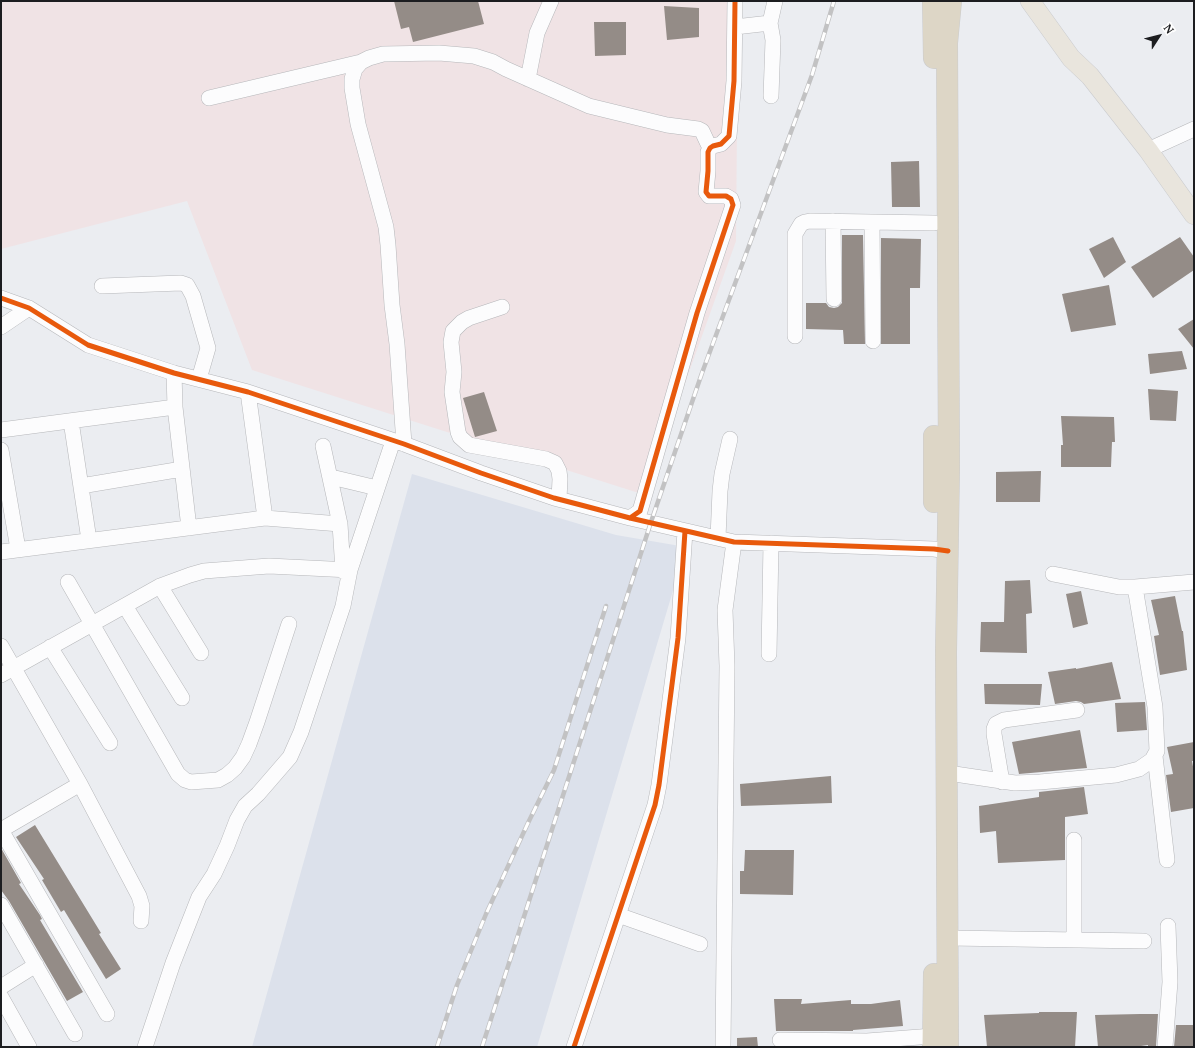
<!DOCTYPE html>
<style>
body{margin:0}
#map{position:relative;width:1195px;height:1048px;overflow:hidden;background:#ebedf1;font-family:"Noto Serif",serif}
canvas{display:block}
.frame{position:absolute;inset:0;border:2px solid #1c1d20;pointer-events:none}
.north{position:absolute;left:1139px;top:16px;width:40px;height:40px;-webkit-text-stroke:3px #fff;paint-order:stroke;rotate:54deg;font-size:11px;font-weight:700;line-height:16px;text-align:center;color:#1c1d20}
.north::after{content:'';display:block;margin:auto;width:14px;height:18px;background:#1c1d20;clip-path:polygon(50% 0,100% 100%,50% 72%,0 100%)}
</style>
<div id="map">
<canvas width="1195" height="1048"></canvas>
<div class="frame"></div>
<div class="north">N</div>
</div>
<script>
const ctx = document.querySelector('canvas').getContext('2d');
ctx.lineJoin = 'round';
function fill(path, color) {
  ctx.fillStyle = color;
  ctx.fill(path, 'evenodd');
}
function toPath(rows) {
  const path = new Path2D();
  for (const r of rows) {
    path.moveTo(r[0], r[1]);
    for (let i = 2; i < r.length; i += 2) path.lineTo(r[i], r[i + 1]);
  }
  return path;
}
function stroke(path, color, width, dash) {
  ctx.strokeStyle = color;
  ctx.lineWidth = width;
  ctx.lineCap = dash ? 'butt' : 'round';
  ctx.setLineDash(dash || []);
  ctx.stroke(path);
}
const industrial = toPath([
 [1,1,738,1,736,241,645,495,252,370,187,201,1,249]
]);
const built = toPath([
 [412,474,616,535,686,547,537,1047,252,1047]
]);
const building = toPath([
 [394,1,478,1,484,24,413,42,409,27,401,29],
 [664,6,699,8,699,37,667,40],
 [594,22,626,22,626,55,595,56],
 [919,161,920,207,892,207,891,162],
 [842,235,863,235,865,344,844,344,843,330,806,329,806,303,826,303,829,307,834,308,838,307,842,303],
 [1113,237,1126,262,1104,278,1089,249],
 [1180,237,1194,257,1194,270,1153,298,1131,267],
 [881,238,921,239,920,288,910,288,910,344,881,344],
 [1109,285,1116,325,1071,332,1062,294],
 [1194,319,1194,349,1178,329],
 [1182,351,1187,369,1150,374,1148,354],
 [1148,389,1178,391,1176,421,1150,420],
 [484,392,497,431,475,437,463,398],
 [1061,416,1114,417,1115,442,1112,442,1111,467,1061,467,1061,445,1063,445],
 [1041,471,1040,502,996,502,996,472],
 [1030,580,1032,613,1026,614,1027,653,980,652,981,622,1004,622,1005,581],
 [1081,591,1088,624,1073,628,1066,594],
 [1175,596,1182,631,1183,631,1187,670,1160,675,1154,636,1159,635,1151,600],
 [1112,662,1121,699,1084,704,1081,702,1076,701,1055,704,1048,672,1076,668,1076,669],
 [984,684,1042,684,1040,705,985,704],
 [1145,702,1147,730,1117,732,1115,703],
 [1080,730,1087,768,1019,774,1012,742],
 [1194,742,1194,761,1192,761,1194,772,1194,808,1171,812,1166,775,1173,774,1167,747],
 [831,776,832,803,741,806,740,784],
 [1084,787,1088,814,1065,817,1065,860,998,863,996,831,980,833,979,806,1039,797,1039,792],
 [35,825,101,933,99,934,121,969,106,979,64,910,61,912,42,880,44,879,16,837],
 [1,848,21,883,19,884,40,915,42,919,40,920,83,992,67,1001,9,901,1,890],
 [745,850,794,850,793,895,740,894,740,871,744,871],
 [774,999,802,999,801,1004,851,1000,851,1004,871,1004,900,1000,903,1026,853,1030,853,1031,776,1031],
 [1039,1012,1077,1012,1075,1047,987,1047,984,1015,1039,1013],
 [1140,1014,1158,1014,1156,1047,1148,1047,1148,1045,1134,1047,1098,1047,1095,1015],
 [1176,1025,1194,1025,1194,1047,1174,1047],
 [757,1037,758,1047,737,1047,737,1038]
]);
const minor = toPath([
 [770,23,775,1],
 [735,27,770,23,773,40,771,96],
 [528,79,537,33,551,1],
 [209,98,361,62],
 [1148,150,1194,129],
 [833,221,834,299],
 [872,222,873,341],
 [102,286,181,283,187,285,193,296,208,348,199,379],
 [1,298,29,308,88,345,174,373,248,392,404,444,481,473,554,498,581,505,630,518,734,542,934,549,948,551],
 [502,307,469,318,462,322,453,331,451,342,454,372,452,392,458,432,460,437,469,445,546,459,555,463,559,471,560,479,559,499],
 [1,327,29,308],
 [795,336,795,234,801,224,805,222,810,221,934,223],
 [174,373,175,407,189,528],
 [248,392,265,518],
 [71,421,89,540],
 [1,430,175,407],
 [404,444,397,344,392,305,388,245,386,227,358,124,352,88,352,79,355,69,361,62,369,58,383,54,439,53,474,56,493,62,506,69,589,106,667,125,698,129,702,131,710,148],
 [323,446,340,524,343,571],
 [1,450,18,549],
 [331,477,377,488],
 [81,486,182,469],
 [630,518,640,511,697,313,733,205,731,199,726,196,709,196,706,192,708,171,708,152,710,148,713,146,721,144,729,136,734,81,735,1],
 [718,538,720,491,722,474,730,439],
 [1,552,265,518,340,524],
 [1053,574,1119,587,1135,587,1194,582],
 [68,582,178,774,185,780,191,782,218,780,227,775,235,768,243,757,249,744,257,722,289,624],
 [160,586,201,653],
 [125,606,182,698],
 [1,646,80,784,139,896,142,906,141,921],
 [50,647,110,743],
 [769,654,771,543],
 [1,675,160,586,190,575,204,571,269,566,350,570,393,441],
 [1155,756,1167,860],
 [948,773,1015,783,1040,782,1116,775,1139,769,1152,760,1157,751,1155,707,1135,587],
 [1002,782,994,734,994,729,996,724,1004,720,1077,710],
 [1,830,107,1014],
 [1,830,80,784],
 [1074,840,1074,940],
 [1,905,75,1034],
 [618,915,700,944],
 [949,938,1144,941],
 [1,987,36,965],
 [1,997,29,1047],
 [780,1040,867,1041,933,1036],
 [145,1047,173,963,199,897,214,874,227,846,237,820,245,806,258,794,290,757,301,732,343,606,350,570],
 [574,1047,655,805,659,785,678,638,685,531],
 [723,1047,727,666,725,610,734,542],
 [1165,1047,1170,982,1168,926]
]);
const major = toPath([
 [1030,1,1071,58,1090,76,1148,150,1194,215]
]);
const highway = toPath([
 [933,1,934,58],
 [934,502,934,436],
 [933,1047,934,974],
 [948,1047,946,652,949,468,947,43,951,1]
]);
const rail = toPath([
 [437,1047,457,985,486,914,528,823,554,770,606,606],
 [482,1047,651,522,702,373,812,75,834,1]
]);
const cycleway = toPath([
 [1,298,29,308,88,345,174,373,248,392,404,444,481,473,554,498,581,505,630,518,734,542,934,549,948,551],
 [630,518,640,511,697,313,733,205,731,199,726,196,709,196,706,192,708,171,708,152,710,148,713,146,721,144,729,136,734,81,735,1],
 [574,1047,655,805,659,785,678,638,685,531]
]);
fill(industrial, '#f0e3e5');
fill(built, '#dce1eb');
fill(building, '#948c87');
stroke(minor, '#b6b7ba', 16);
stroke(major, '#cacbce', 20);
stroke(highway, '#cacbce', 22);
stroke(minor, '#fcfcfd', 15);
stroke(major, '#e9e5dd', 19);
stroke(highway, '#ddd6c6', 21);
stroke(rail, '#c2c2c3', 4.5);
stroke(rail, '#fff', 3, [9]);
stroke(cycleway, '#e8590c', 5);
</script>
